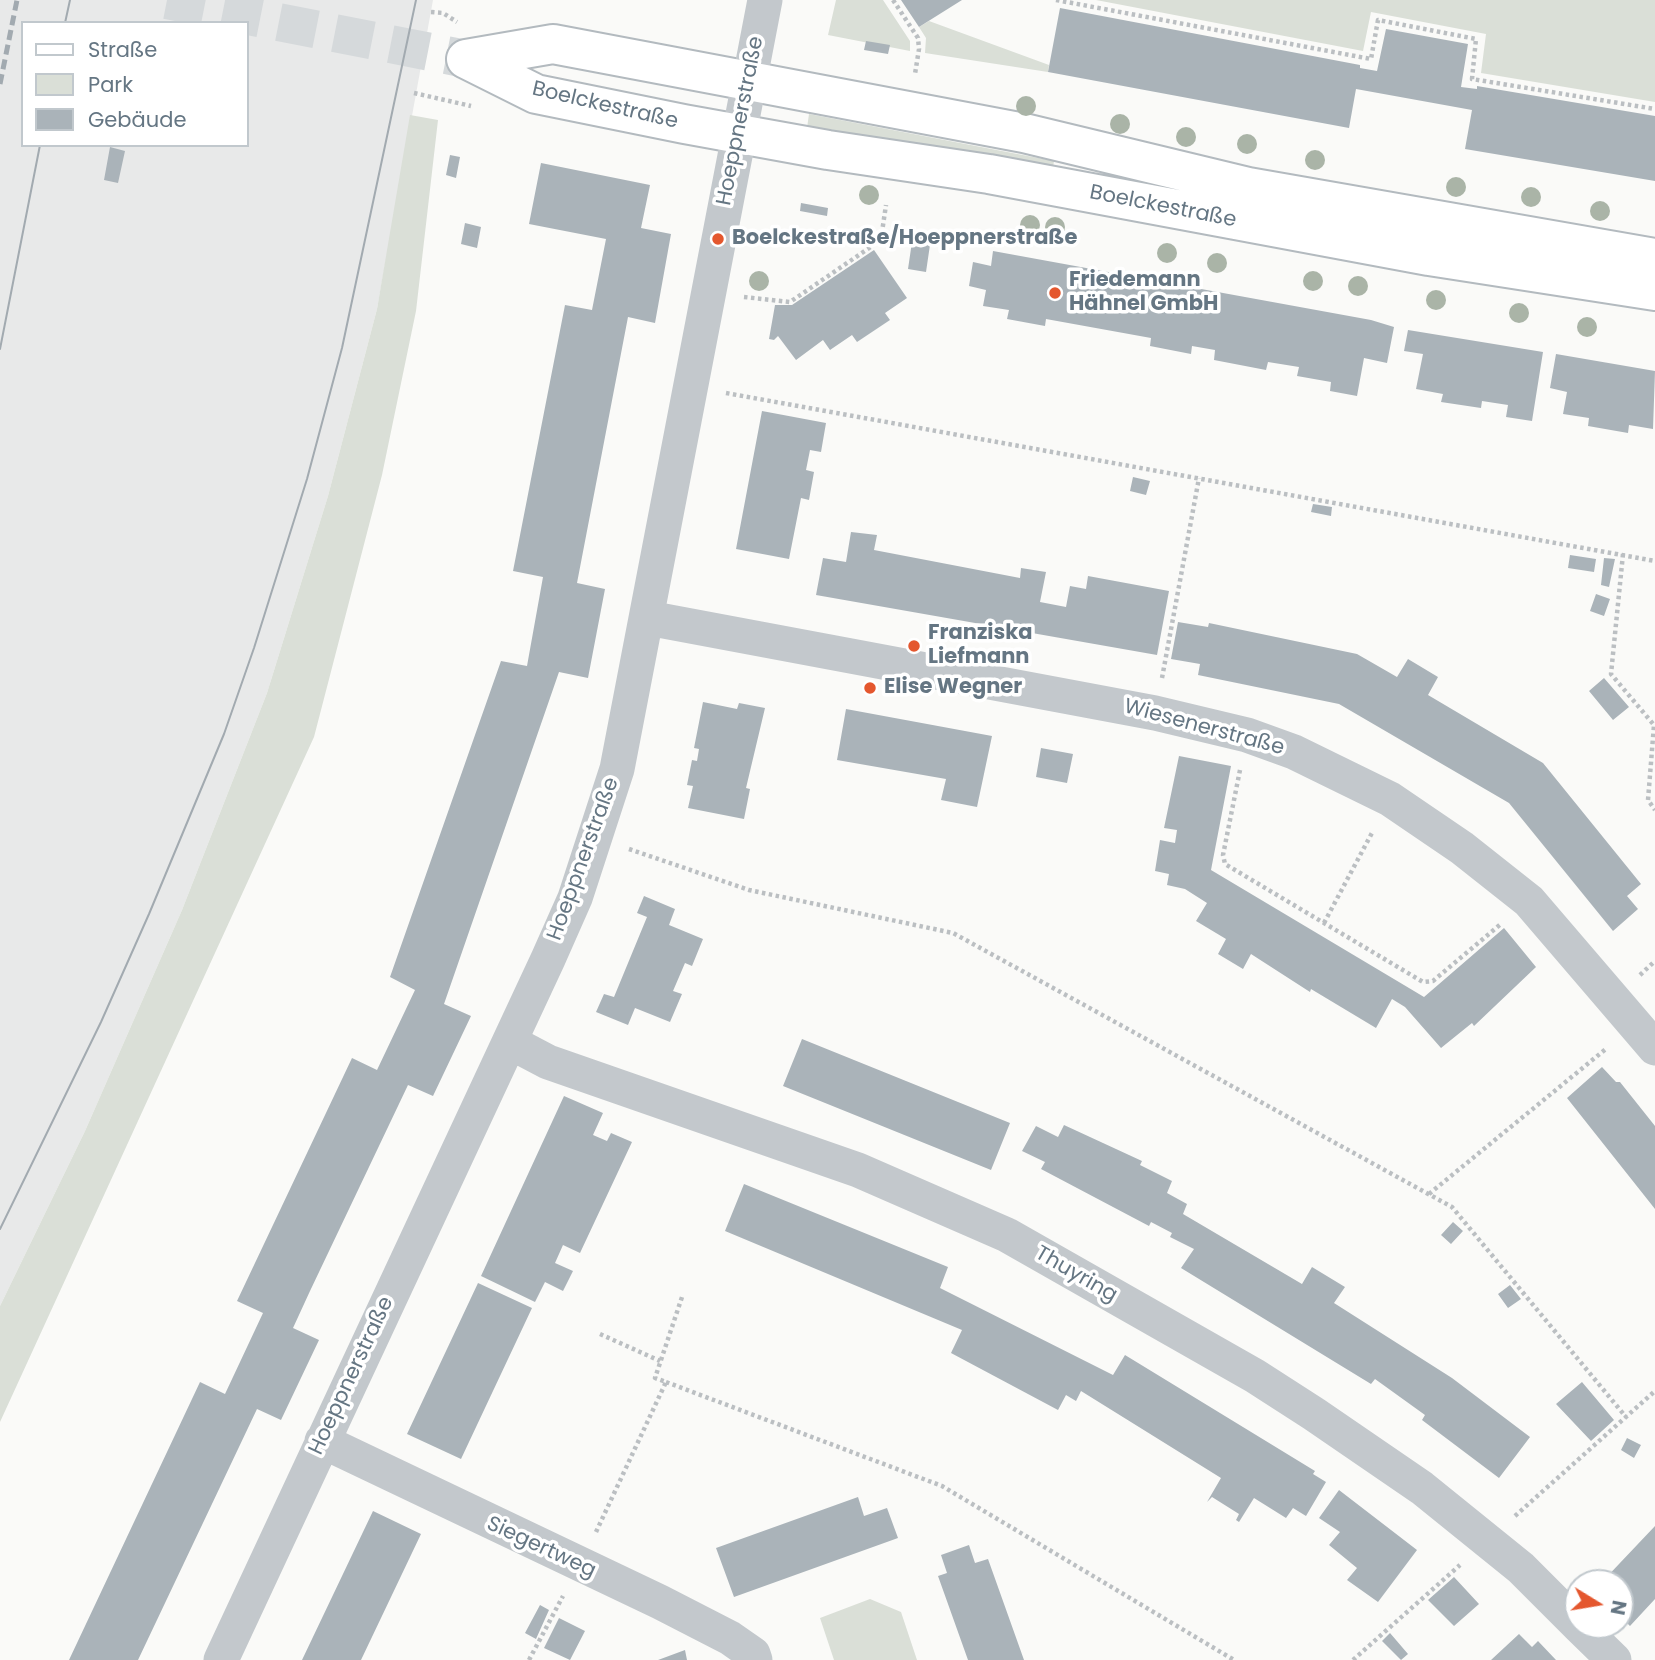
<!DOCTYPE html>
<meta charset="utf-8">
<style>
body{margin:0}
#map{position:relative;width:1655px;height:1660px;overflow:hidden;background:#fafaf8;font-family:Poppins,sans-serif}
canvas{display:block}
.legend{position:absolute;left:21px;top:21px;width:228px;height:126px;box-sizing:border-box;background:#fff;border:2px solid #c1c8cd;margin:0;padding:9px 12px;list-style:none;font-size:21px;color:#657683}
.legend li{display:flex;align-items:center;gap:14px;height:35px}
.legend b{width:35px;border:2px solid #c1c8cd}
.north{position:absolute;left:1564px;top:1569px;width:70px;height:70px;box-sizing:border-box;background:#fff;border:2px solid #c1c8cd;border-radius:50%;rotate:101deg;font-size:19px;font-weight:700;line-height:28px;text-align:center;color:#657683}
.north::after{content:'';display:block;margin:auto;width:24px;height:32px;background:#e4572e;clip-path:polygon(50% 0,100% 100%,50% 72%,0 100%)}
</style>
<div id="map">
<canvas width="1655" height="1660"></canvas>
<ul class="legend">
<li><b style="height:9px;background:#fff"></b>Straße</li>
<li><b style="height:19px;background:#dadfd7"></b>Park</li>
<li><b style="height:19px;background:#aab3b9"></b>Gebäude</li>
</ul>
<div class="north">N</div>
</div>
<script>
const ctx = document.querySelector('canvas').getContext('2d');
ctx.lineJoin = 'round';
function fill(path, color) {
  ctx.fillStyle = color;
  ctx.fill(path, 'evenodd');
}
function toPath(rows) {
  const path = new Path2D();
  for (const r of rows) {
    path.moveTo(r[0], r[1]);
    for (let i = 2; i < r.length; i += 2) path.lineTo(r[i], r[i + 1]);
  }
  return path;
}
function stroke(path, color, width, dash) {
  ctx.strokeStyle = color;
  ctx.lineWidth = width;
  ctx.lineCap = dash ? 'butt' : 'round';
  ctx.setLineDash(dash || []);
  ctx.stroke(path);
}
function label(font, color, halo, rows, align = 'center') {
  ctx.font = font + ' Poppins,sans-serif';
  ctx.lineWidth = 7;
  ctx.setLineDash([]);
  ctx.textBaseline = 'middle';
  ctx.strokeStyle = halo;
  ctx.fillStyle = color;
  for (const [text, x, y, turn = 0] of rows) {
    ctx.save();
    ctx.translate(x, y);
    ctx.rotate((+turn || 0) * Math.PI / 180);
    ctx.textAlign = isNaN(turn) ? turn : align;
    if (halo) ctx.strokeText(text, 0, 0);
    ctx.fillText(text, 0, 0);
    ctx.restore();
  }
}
const built = toPath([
 [0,0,433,0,377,309,328,496,267,693,182,910,85,1131,0,1306],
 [23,23,247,23,247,145,23,145]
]);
const green = toPath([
 [836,0,883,0,910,41,910,51,828,35],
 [1096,0,1655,0,1655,102,1481,73,1486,34,1371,12,1363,51],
 [929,21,1049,65,1048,72,925,53,926,38,919,27],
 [809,114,1054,161,1052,174,807,128],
 [410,115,438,120,416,311,382,475,314,737,0,1422,0,1306,85,1131,182,910,267,693,328,496,377,309],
 [870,1599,901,1612,917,1660,834,1660,820,1618]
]);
const building = toPath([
 [901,0,962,0,919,27],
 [1060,8,1360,65,1360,68,1377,71,1386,29,1468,44,1461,87,1477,89,1477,86,1655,116,1655,181,1465,149,1472,110,1356,89,1349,128,1048,72],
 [866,41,890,45,888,54,864,50],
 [110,147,125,151,118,183,104,180],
 [450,155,460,157,456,178,446,175],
 [541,163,650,185,641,228,671,234,655,323,628,317,577,583,605,589,588,678,559,672,444,1004,471,1016,433,1096,408,1085,310,1291,293,1328,319,1340,281,1420,257,1409,138,1660,69,1660,200,1382,225,1394,263,1313,237,1301,352,1058,377,1070,415,990,390,977,501,661,527,666,543,577,513,571,565,305,592,310,606,239,529,224],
 [801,203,828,208,827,216,800,211],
 [465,223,481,227,477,248,461,244],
 [913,235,931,238,926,272,908,269],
 [874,250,907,298,885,313,890,320,857,342,852,335,830,350,823,340,796,360,778,336,774,340,769,339,775,305,792,305],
 [993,251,1371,320,1394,327,1387,363,1364,358,1357,396,1330,391,1331,382,1297,376,1299,367,1268,362,1266,370,1214,360,1215,350,1192,346,1191,354,1150,346,1151,338,1046,319,1045,326,1007,319,1009,310,983,306,986,290,969,286,973,262,991,266],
 [1408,330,1543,352,1532,421,1506,417,1508,405,1482,401,1481,408,1441,402,1443,394,1416,389,1423,354,1404,351],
 [1556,354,1655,371,1653,429,1629,425,1628,433,1588,426,1589,418,1563,414,1567,392,1550,388],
 [762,411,826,423,821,452,810,450,806,470,814,472,809,500,801,498,789,559,736,549],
 [1133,477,1150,481,1146,495,1130,491],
 [1313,504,1332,507,1331,516,1311,512],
 [851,532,877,535,874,550,1020,578,1021,568,1046,572,1040,602,1066,607,1070,586,1086,589,1088,576,1169,591,1157,655,816,595,823,558,846,562],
 [1570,555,1596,559,1594,572,1568,568],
 [1604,558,1615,559,1609,587,1601,585],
 [1596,594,1610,599,1604,616,1590,611],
 [1178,622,1208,627,1209,623,1357,654,1397,677,1408,659,1438,677,1428,695,1543,763,1641,884,1627,896,1638,909,1613,931,1509,803,1339,704,1198,675,1200,664,1171,659],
 [1604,678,1629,707,1613,720,1589,691],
 [703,702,737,709,739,703,765,708,746,788,750,789,744,819,688,808,693,786,687,785,692,760,697,761,699,749,694,748],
 [846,709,992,736,977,807,941,800,946,779,837,760],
 [1041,748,1073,754,1067,783,1036,777],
 [1179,756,1231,766,1211,870,1414,991,1424,997,1504,928,1536,967,1474,1026,1472,1023,1441,1048,1405,1007,1392,999,1376,1028,1311,989,1310,992,1251,954,1243,969,1218,954,1226,939,1196,921,1207,903,1185,889,1167,885,1169,874,1155,871,1160,840,1175,843,1177,830,1164,828],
 [644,896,675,909,669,925,703,939,692,966,685,963,673,991,682,994,670,1022,635,1008,628,1025,596,1012,604,994,614,997,647,917,637,913],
 [802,1039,1010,1123,991,1170,783,1086],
 [1602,1067,1616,1082,1620,1082,1655,1126,1655,1209,1567,1098],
 [564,1096,603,1113,593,1135,607,1141,611,1133,632,1142,580,1253,563,1245,555,1263,573,1271,563,1291,545,1282,535,1302,481,1276],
 [1064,1125,1142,1161,1140,1165,1172,1181,1167,1193,1187,1204,1183,1214,1302,1284,1312,1267,1345,1287,1334,1303,1452,1378,1530,1437,1499,1478,1422,1420,1425,1415,1375,1379,1371,1384,1181,1268,1194,1249,1170,1237,1172,1233,1151,1222,1149,1226,1041,1169,1045,1162,1022,1151,1036,1126,1058,1137],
 [744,1184,948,1267,940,1288,1113,1375,1125,1355,1315,1471,1313,1474,1326,1482,1306,1516,1293,1508,1286,1518,1254,1498,1239,1522,1236,1520,1239,1514,1212,1497,1207,1502,1221,1478,1081,1391,1076,1401,1066,1395,1058,1410,951,1353,962,1330,725,1231],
 [1453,1222,1463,1231,1451,1244,1441,1235],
 [478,1283,532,1308,461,1459,407,1434],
 [1510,1285,1521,1299,1508,1308,1498,1294],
 [1582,1382,1614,1420,1591,1441,1556,1404],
 [1627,1438,1641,1445,1634,1458,1621,1450],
 [1339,1490,1417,1550,1378,1602,1347,1580,1357,1568,1329,1545,1340,1532,1319,1518],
 [858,1497,864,1516,887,1508,898,1538,734,1597,716,1548],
 [373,1511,421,1534,361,1660,302,1660],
 [1655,1526,1655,1599,1630,1626,1620,1616,1620,1583,1601,1583],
 [969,1545,975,1563,988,1559,1024,1660,968,1660,938,1576,947,1573,941,1555],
 [1454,1577,1479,1604,1454,1626,1428,1600],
 [540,1605,549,1610,536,1639,525,1633],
 [559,1618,585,1631,570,1660,544,1648],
 [1390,1633,1408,1654,1401,1660,1382,1641],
 [1519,1634,1532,1647,1538,1641,1556,1660,1491,1660],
 [685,1650,687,1660,658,1660]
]);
const secondaryTunnel = toPath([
 [167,0,466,59]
]);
const path = toPath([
 [893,0,918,38,919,49,915,74],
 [1056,0,1371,59,1378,20,1476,39,1472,79,1655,109],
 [431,12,443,13,457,22],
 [414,93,471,106],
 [744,297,790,302,872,246,882,232,886,205],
 [726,393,1655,561],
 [1623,554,1611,674,1654,725,1648,800,1655,810],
 [1162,678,1199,478],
 [1240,770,1223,855,1225,864,1423,982,1433,981,1502,923],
 [629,849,749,890,953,933,1452,1207,1626,1417],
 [1324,923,1373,831],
 [1640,975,1655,961],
 [1429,1194,1607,1048],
 [600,1334,660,1361],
 [666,1382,942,1486,1234,1660],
 [1515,1516,1655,1391],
 [596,1532,666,1382,655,1378,683,1294],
 [529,1660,563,1596],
 [1353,1660,1460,1565]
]);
const street = toPath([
 [648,618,1155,713,1247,735,1294,752,1390,799,1462,848,1529,901,1655,1048],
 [510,1042,548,1062,858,1170,1007,1235,1255,1376,1314,1414,1422,1488,1521,1568,1578,1625],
 [322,1441,660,1602,730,1638,753,1654,755,1660],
 [1578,1625,1614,1660],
 [221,1660,548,959,575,898,617,769,765,0]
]);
const secondary = toPath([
 [466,59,536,94,684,124,828,150,989,174,1429,256,1655,291],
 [466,59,553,44,1024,133,1248,187,1655,258]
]);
const tram = toPath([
 [65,23,70,0],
 [0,349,40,145],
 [0,1229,101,1022,149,914,224,734,254,648,307,479,342,348,416,0]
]);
const rail = toPath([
 [0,84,17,0]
]);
const trees = [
 [1026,106],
 [1120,124],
 [1186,137],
 [1247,144],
 [1315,160],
 [1456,187],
 [869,195],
 [1531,197],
 [1600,211],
 [1030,225],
 [1055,227],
 [1167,253],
 [1217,263],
 [759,281],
 [1313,281],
 [1358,286],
 [1436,300],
 [1519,313],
 [1587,327]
];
const markers = [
 [718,239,7,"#e4572e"],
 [1055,293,7,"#e4572e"],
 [914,646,7,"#e4572e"],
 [870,688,7,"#e4572e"]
];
const streetNames = [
 ["Boelckestraße",605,106,13],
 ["Hoeppnerstraße",741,121,-79],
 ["Boelckestraße",1163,207,11],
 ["Wiesenerstraße",1204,728,15],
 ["Hoeppnerstraße",584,859,-70],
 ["Thuyring",1076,1275,30],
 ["Hoeppnerstraße",352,1376,-65],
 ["Siegertweg",541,1548,25]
];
const poiNames = [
 ["Boelckestraße/Hoeppnerstraße",732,239],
 ["Friedemann",1069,281],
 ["Hähnel GmbH",1069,305],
 ["Franziska",928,634],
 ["Liefmann",928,658],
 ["Elise Wegner",884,688]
];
fill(built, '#e8e9e9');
fill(green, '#dadfd7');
fill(building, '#aab3b9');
stroke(secondaryTunnel, '#d5d9db', 38, [38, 19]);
stroke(secondary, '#b3babf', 42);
stroke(path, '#bbbfc2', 4.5, [3.5, 3.5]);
stroke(street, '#c3c8cc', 35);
stroke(secondary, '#fff', 38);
stroke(tram, '#a2aab0', 2);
stroke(rail, '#a2aab0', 5, [10, 5]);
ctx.fillStyle = '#aab4a7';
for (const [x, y] of trees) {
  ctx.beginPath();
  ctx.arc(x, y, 10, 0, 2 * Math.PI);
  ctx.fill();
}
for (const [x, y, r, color] of markers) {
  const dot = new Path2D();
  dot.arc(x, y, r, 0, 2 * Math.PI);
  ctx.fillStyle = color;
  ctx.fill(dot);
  stroke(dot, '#fff', 2.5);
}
label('21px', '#657683', '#fff', streetNames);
label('bold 21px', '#657683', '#fff', poiNames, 'left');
</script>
